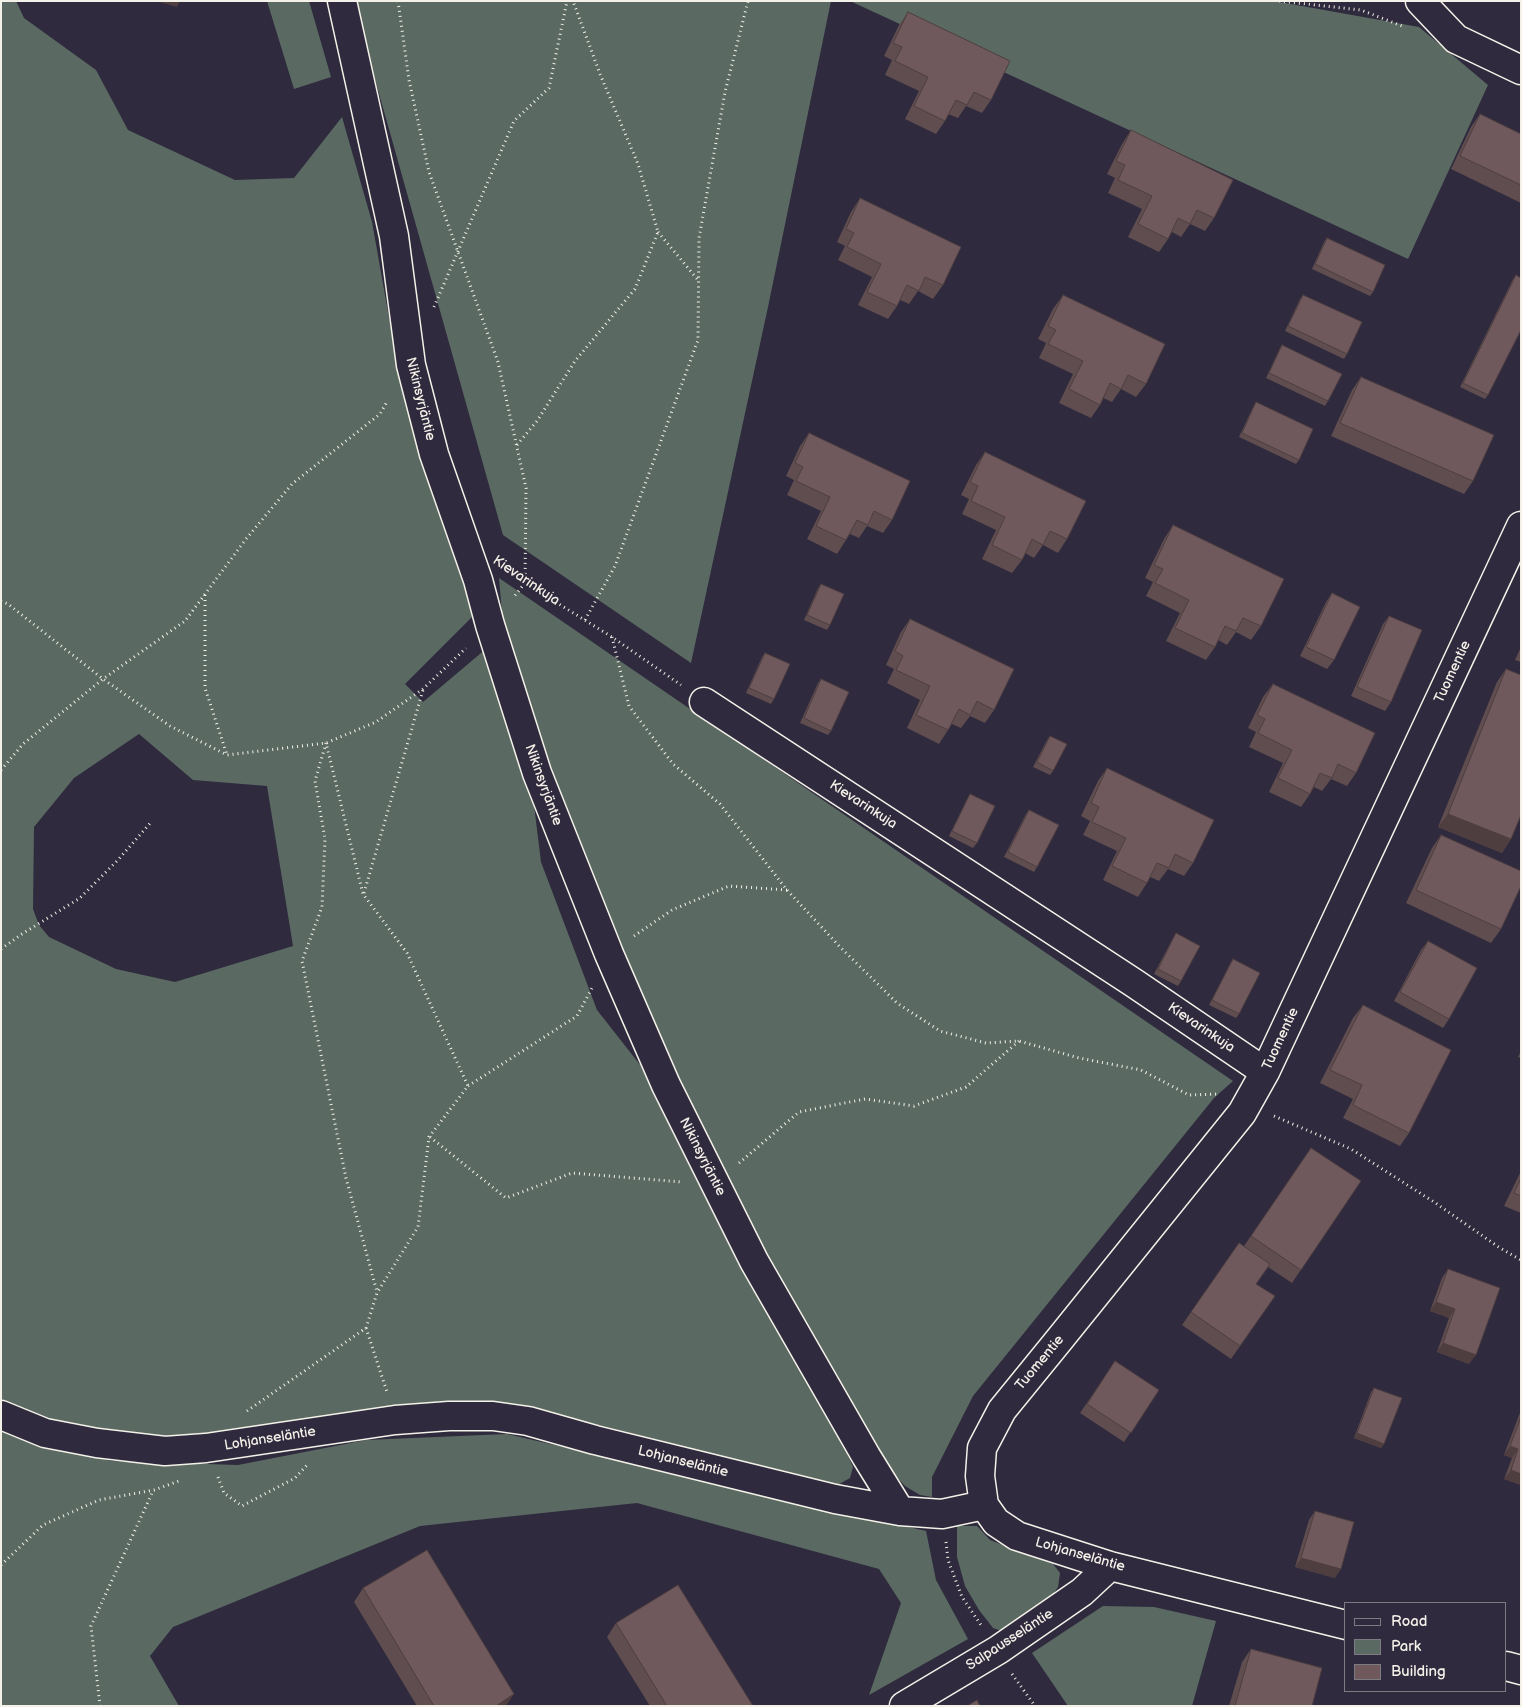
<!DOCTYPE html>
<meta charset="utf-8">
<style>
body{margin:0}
#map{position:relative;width:1522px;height:1707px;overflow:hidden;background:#2f2a3d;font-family:"Balsamiq Sans",sans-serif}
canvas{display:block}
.frame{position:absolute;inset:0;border:2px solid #f4f1e8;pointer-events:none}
.legend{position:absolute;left:1344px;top:1602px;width:162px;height:90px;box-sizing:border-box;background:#2f2a3d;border:1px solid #7e7a81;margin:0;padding:6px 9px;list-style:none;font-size:15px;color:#f4f1e8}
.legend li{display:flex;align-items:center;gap:10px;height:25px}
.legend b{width:25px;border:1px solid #7e7a81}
</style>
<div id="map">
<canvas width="1522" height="1707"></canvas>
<div class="frame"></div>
<ul class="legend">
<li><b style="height:6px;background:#2f2a3d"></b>Road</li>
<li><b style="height:14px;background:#5a6a62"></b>Park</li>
<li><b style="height:14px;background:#6f595c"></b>Building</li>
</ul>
</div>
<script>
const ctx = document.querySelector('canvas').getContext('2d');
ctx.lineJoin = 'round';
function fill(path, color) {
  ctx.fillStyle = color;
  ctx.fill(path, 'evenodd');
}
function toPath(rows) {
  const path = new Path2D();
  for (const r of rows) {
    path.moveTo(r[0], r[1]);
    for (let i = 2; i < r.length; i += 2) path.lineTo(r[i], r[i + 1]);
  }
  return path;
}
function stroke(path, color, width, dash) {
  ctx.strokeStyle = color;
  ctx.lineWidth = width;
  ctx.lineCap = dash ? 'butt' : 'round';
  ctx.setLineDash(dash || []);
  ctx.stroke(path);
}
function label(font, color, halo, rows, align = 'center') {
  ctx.font = font + ' "Balsamiq Sans",sans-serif';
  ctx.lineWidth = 5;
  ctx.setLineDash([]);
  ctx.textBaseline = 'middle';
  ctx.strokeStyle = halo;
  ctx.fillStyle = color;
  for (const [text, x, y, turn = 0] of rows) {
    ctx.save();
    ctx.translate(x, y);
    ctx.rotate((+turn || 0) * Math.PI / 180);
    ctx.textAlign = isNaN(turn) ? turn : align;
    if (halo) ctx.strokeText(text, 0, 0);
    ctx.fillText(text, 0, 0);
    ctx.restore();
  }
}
const green = toPath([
 [1,1,16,1,24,18,96,70,128,130,235,180,294,178,342,117,372,222,393,340,427,475,475,614,405,684,423,702,487,648,505,719,533,797,541,862,597,1010,641,1066,712,1210,789,1351,847,1453,853,1467,850,1478,836,1486,804,1477,563,1416,506,1404,462,1402,361,1412,243,1432,160,1438,70,1428,1,1402],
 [139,734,193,780,267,786,293,946,175,982,116,969,49,937,39,925,33,909,34,827,74,778],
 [267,1,309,1,331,77,294,89],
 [353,1,831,1,768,307,691,663,503,535],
 [850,1,1274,1,1419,27,1488,85,1408,259],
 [499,578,1233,1081,1214,1098,973,1396,932,1477,932,1497,920,1495,905,1486,889,1469,744,1218,655,1038,577,846,565,804,537,738,504,637],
 [1,1430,16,1437,111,1461,238,1465,366,1440,507,1434,926,1531,936,1580,968,1639,869,1695,901,1603,879,1569,637,1503,420,1526,173,1627,150,1656,179,1706,1,1706],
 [957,1526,977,1526,990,1540,1053,1564,1060,1573,1058,1587,1045,1606,1002,1631,993,1628,979,1610,965,1586,957,1557],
 [1103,1606,1154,1607,1216,1621,1192,1706,1068,1706,1032,1653]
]);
const path = toPath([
 [398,1,409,80,429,172,498,362,526,488,525,583,513,598],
 [1279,1,1361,10,1402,26],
 [658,232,698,280],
 [434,307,514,121,549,88,567,1],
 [517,445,537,421,575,361,635,289,658,232,638,164,600,74,573,1],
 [506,568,525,583,612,637,681,685],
 [205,595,205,688,227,755],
 [1,601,8,604,103,679,170,726,227,755,326,743,376,722,423,689,466,648],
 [585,620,615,566,698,340,699,238,725,92,748,1],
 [612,637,629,706,673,764,720,804,787,890,841,948,897,1003,940,1031,986,1043,1019,1041,1079,1058,1141,1070,1189,1095,1219,1094],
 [326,743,315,781,325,839,322,907,302,961,346,1178,377,1292],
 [1,770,23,744,103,679,185,621,246,539,292,484,380,414,388,400],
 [364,893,423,690],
 [634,936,672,910,729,886,787,890],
 [1,949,22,934,80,898,118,860,152,821],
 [468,1086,577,1016,592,988],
 [1274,1116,1351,1149,1434,1202,1500,1248,1521,1260],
 [430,1137,506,1198,572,1173,682,1182],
 [739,1163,799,1112,865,1099,914,1106,966,1087,1019,1041],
 [366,1328,387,1392],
 [247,1411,366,1328,377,1293,418,1227,429,1137,468,1086,407,953,363,894,326,743],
 [218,1477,224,1493,242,1506,295,1478,308,1464],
 [946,1542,948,1560,962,1597,981,1625],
 [1,1565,43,1525,99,1500,154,1490,179,1481],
 [1012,1674,1035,1706],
 [100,1706,91,1626,153,1491]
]);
const minor = toPath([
 [342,1,394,236,411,365,434,454,478,580,490,625,537,773,609,954,666,1085,754,1261,866,1456,900,1511],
 [1420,1,1456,39,1521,70],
 [704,702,1134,983,1265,1072],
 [1,1415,45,1433,97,1443,165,1451,206,1448,395,1420,449,1416,493,1416,528,1421,595,1440,835,1499,900,1511,942,1514,984,1505,996,1522,1017,1536,1110,1566,1346,1625],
 [984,1505,980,1476,982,1448,1002,1410,1059,1340,1242,1113,1265,1072,1521,526],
 [1506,1666,1521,1670],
 [904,1706,998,1650,1082,1592,1110,1566]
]);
const wall = toPath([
 [908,12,991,100,982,113,966,106,958,118,948,114,945,121,936,134,905,119,919,91,885,75,892,60,884,56,899,25],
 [1480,114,1521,134,1521,203,1451,169,1471,127],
 [1131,130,1214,218,1205,231,1190,224,1181,237,1172,232,1168,239,1159,252,1128,237,1142,209,1108,193,1115,178,1107,174,1122,144],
 [860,198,943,285,933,299,918,291,909,304,900,300,897,306,888,319,858,305,872,277,838,260,845,246,837,242,851,212],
 [1327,238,1373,292,1370,296,1312,269,1324,242],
 [1516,275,1488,395,1485,399,1460,387,1513,279],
 [1063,295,1146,384,1136,397,1121,389,1112,402,1103,398,1100,405,1091,418,1059,403,1073,374,1039,358,1046,343,1038,339,1053,309],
 [1303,295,1347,354,1344,359,1285,331,1300,299],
 [1282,345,1328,401,1325,406,1266,378,1279,350],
 [1361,377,1473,481,1464,494,1331,436,1352,390],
 [1256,402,1299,460,1296,464,1239,437,1253,407],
 [809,433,892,520,883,533,867,526,859,538,850,534,846,540,837,554,807,539,821,511,787,495,794,480,786,476,800,446],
 [985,452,1067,539,1058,553,1043,545,1034,558,1025,553,1022,560,1012,573,982,559,996,530,962,514,969,499,961,495,976,465],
 [1173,525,1261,626,1251,640,1236,632,1227,645,1218,640,1215,647,1206,660,1166,641,1180,613,1146,596,1153,582,1145,578,1164,539],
 [821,584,830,625,827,630,804,620,818,588],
 [1332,593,1334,660,1327,669,1300,656,1326,602],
 [1389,616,1391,702,1385,711,1351,696,1383,624],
 [910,619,994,710,985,723,970,716,961,728,952,724,948,730,939,744,907,728,920,700,887,683,894,669,886,665,901,632],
 [1521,647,1521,662,1515,660],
 [765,653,774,699,771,704,746,693,762,657],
 [1506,669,1511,839,1502,853,1438,827,1497,682],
 [821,679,831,731,828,735,800,723,818,683],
 [1273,684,1356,773,1347,786,1331,779,1322,791,1314,787,1310,794,1301,807,1269,792,1283,763,1249,747,1256,732,1248,728,1263,697],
 [1050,736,1053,771,1050,775,1033,767,1047,740],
 [1107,768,1193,863,1184,876,1168,869,1159,881,1150,877,1147,883,1138,897,1103,880,1117,851,1083,835,1090,821,1081,816,1098,781],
 [970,794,977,843,973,848,949,836,967,799],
 [1029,810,1037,867,1034,872,1004,857,1026,814],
 [1441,835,1501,929,1491,943,1406,903,1432,848],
 [1176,933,1181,981,1178,986,1154,974,1173,938],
 [1428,941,1449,1019,1443,1028,1394,1001,1421,950],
 [1233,959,1239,1014,1236,1018,1209,1005,1230,964],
 [1363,1005,1409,1133,1400,1146,1343,1118,1353,1099,1320,1083,1353,1018],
 [1521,1051,1521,1058,1518,1057],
 [1311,1148,1361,1181,1292,1283,1268,1267,1256,1284,1275,1296,1231,1359,1182,1325,1239,1243,1244,1246],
 [1521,1171,1521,1213,1504,1206],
 [1448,1269,1469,1364,1437,1352,1449,1318,1430,1311,1442,1278],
 [1115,1361,1159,1390,1124,1442,1080,1413],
 [1374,1388,1384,1444,1381,1448,1354,1438,1371,1392],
 [1521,1410,1521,1485,1504,1479,1512,1458,1504,1455],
 [1315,1511,1335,1578,1295,1567,1309,1520],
 [363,1588,506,1706,417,1706,354,1602],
 [616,1623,753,1706,650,1706,607,1637],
 [1251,1649,1312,1706,1229,1706,1242,1662]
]);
const shadedWall = toPath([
 [156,1,180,1,177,7],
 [1448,814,1511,839,1502,853,1438,827],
 [1436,1302,1455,1309,1449,1318,1430,1311],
 [1443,1343,1476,1355,1469,1364,1437,1352],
 [1357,1433,1384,1444,1381,1448,1354,1438],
 [1510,1446,1518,1449,1512,1458,1504,1455],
 [1511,1470,1521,1474,1521,1485,1504,1479],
 [1301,1558,1341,1569,1335,1578,1295,1567],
 [514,1694,506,1706,496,1706]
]);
const building = toPath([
 [908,12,1010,61,991,100,974,92,967,105,956,100,945,121,914,106,928,77,895,61,902,47,893,43,908,12],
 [1480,114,1521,134,1521,185,1460,156,1480,114],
 [1131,130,1233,180,1214,218,1197,210,1190,224,1178,218,1168,239,1138,224,1152,196,1118,180,1125,165,1116,161,1131,130],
 [860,198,961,247,943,285,925,277,919,291,907,285,897,306,867,292,881,264,847,247,854,233,846,229,860,198],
 [1327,238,1385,265,1373,292,1315,264,1327,238],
 [1516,275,1521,278,1521,330,1488,395,1463,383,1516,275],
 [1063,295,1165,344,1146,384,1128,375,1121,389,1110,383,1100,405,1069,389,1083,361,1048,344,1056,330,1048,326,1063,295],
 [1303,295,1362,322,1347,354,1288,326,1303,295],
 [1282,345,1342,374,1328,401,1269,373,1282,345],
 [1361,377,1494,435,1473,481,1340,423,1361,377],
 [1256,402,1313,429,1299,460,1242,433,1256,402],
 [809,433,910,481,892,520,874,511,868,525,857,520,846,540,816,526,830,497,796,481,803,467,795,463,809,433],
 [985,452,1086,501,1067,539,1050,531,1043,545,1032,539,1022,560,992,545,1005,517,971,501,978,486,970,482,985,452],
 [1173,525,1284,579,1261,626,1243,618,1236,631,1225,626,1215,647,1175,628,1189,600,1155,583,1163,569,1154,565,1173,525],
 [821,584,844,594,830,625,807,615,821,584],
 [1332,593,1360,607,1334,660,1306,647,1332,593],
 [1389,616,1422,630,1391,702,1357,687,1389,616],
 [910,619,1014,669,994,710,977,701,970,715,959,709,948,730,916,715,930,686,896,670,903,656,895,651,910,619],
 [765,653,790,664,774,699,749,688,765,653],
 [1506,669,1521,675,1521,815,1511,839,1448,814,1506,669],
 [821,679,849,692,831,731,804,718,821,679],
 [1273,684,1375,733,1356,773,1338,764,1332,778,1320,773,1310,794,1278,778,1292,750,1258,733,1265,719,1257,715,1273,684],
 [1050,736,1067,744,1053,771,1037,762,1050,736],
 [1107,768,1214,820,1193,863,1175,854,1169,868,1157,863,1147,883,1112,866,1126,838,1092,822,1099,807,1091,803,1107,768],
 [970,794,995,806,977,843,952,831,970,794],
 [1029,810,1059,825,1037,867,1008,852,1029,810],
 [1441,835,1521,871,1521,886,1501,929,1416,890,1441,835],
 [1176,933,1200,946,1181,981,1158,969,1176,933],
 [1428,941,1477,968,1449,1019,1400,992,1428,941],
 [1233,959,1260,973,1239,1014,1212,1000,1233,959],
 [1363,1005,1451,1050,1409,1133,1353,1105,1362,1085,1330,1070,1363,1005],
 [1311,1148,1361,1181,1301,1270,1251,1236,1311,1148],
 [1521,1178,1521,1196,1514,1193,1521,1178],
 [1239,1243,1270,1264,1256,1284,1275,1296,1240,1346,1191,1312,1239,1243],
 [1448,1269,1500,1288,1476,1355,1443,1343,1455,1309,1436,1302,1448,1269],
 [1115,1361,1159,1390,1131,1433,1087,1404,1115,1361],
 [1374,1388,1402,1398,1384,1444,1357,1433,1374,1388],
 [1521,1417,1521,1474,1511,1470,1518,1449,1510,1446,1521,1417],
 [1315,1511,1354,1522,1341,1569,1301,1558,1315,1511],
 [427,1550,514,1694,496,1706,434,1706,363,1588,427,1550],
 [678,1585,753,1706,667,1706,616,1623,678,1585],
 [1251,1649,1322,1668,1312,1706,1235,1706,1251,1649],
 [977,1700,980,1706,967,1706,977,1700]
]);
const streetNames = [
 ["Nikinsyrjäntie",420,399,76],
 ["Kievarinkuja",526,581,34],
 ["Tuomentie",1453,672,-65],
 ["Nikinsyrjäntie",543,785,70],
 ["Kievarinkuja",863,805,33],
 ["Kievarinkuja",1201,1028,34],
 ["Tuomentie",1281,1039,-65],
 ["Nikinsyrjäntie",702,1157,63],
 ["Tuomentie",1040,1363,-50],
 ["Lohjanseläntie",270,1439,-9],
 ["Lohjanseläntie",683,1462,14],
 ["Lohjanseläntie",1080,1555,16],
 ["Salpausseläntie",1010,1640,-33]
];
fill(green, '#5a6a62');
stroke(minor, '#f4f1e8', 31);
stroke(path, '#f4f1e8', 3, [1, 4]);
stroke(minor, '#2f2a3d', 28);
fill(wall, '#5f4d4f');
fill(shadedWall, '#4e3e40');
fill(building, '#6f595c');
stroke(building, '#4e3e40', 1);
label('14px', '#f4f1e8', '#2f2a3d', streetNames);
</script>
